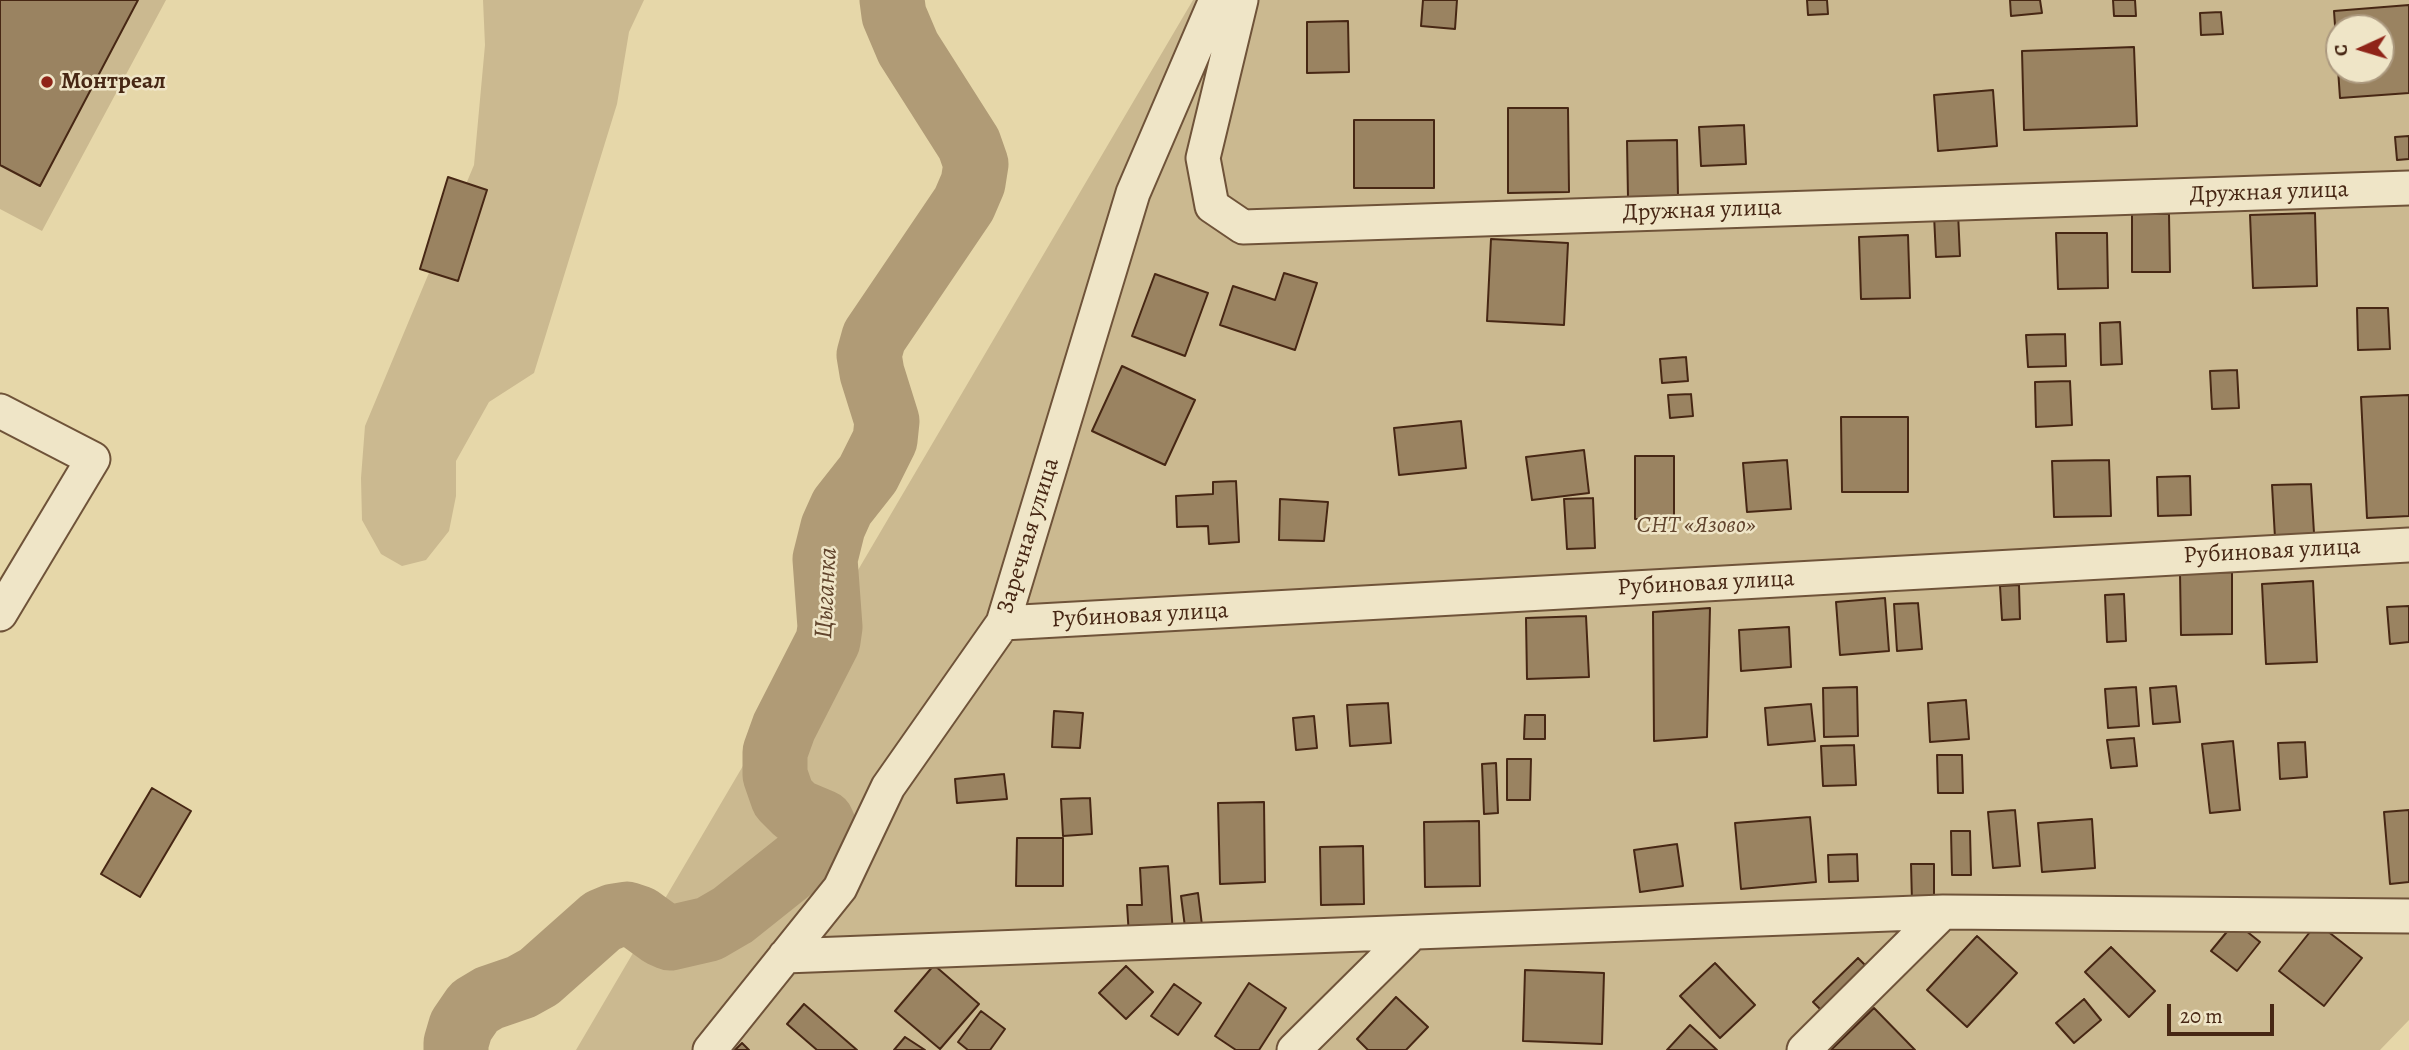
<!DOCTYPE html>
<meta charset="utf-8">
<style>
body{margin:0}
#map{position:relative;width:2409px;height:1050px;overflow:hidden;background:#e6d7a9;font-family:Alegreya,serif}
canvas{display:block}
.north{position:absolute;left:2325px;top:14px;width:70px;height:70px;box-sizing:border-box;background:#efe5c7;border:2px solid #ac997f;border-radius:50%;rotate:266deg;font-size:19px;font-weight:700;line-height:28px;text-align:center;color:#472714}
.north::after{content:'';display:block;margin:auto;width:24px;height:32px;background:#8f2418;clip-path:polygon(50% 0,100% 100%,50% 72%,0 100%)}
.scale{position:absolute;left:2167px;top:1004px;width:107px;height:32px;box-sizing:border-box;border:4px solid #472714;border-top:0;padding-left:9px;font-size:21px;line-height:24px;white-space:nowrap;color:#472714;-webkit-text-stroke:5px #efe5c7;paint-order:stroke}
</style>
<div id="map">
<canvas width="2409" height="1050"></canvas>
<div class="north">С</div>
<div class="scale">20 m</div>
</div>
<script>
const ctx = document.querySelector('canvas').getContext('2d');
ctx.lineJoin = 'round';
function fill(path, color) {
  ctx.fillStyle = color;
  ctx.fill(path, 'evenodd');
}
function toPath(rows) {
  const path = new Path2D();
  for (const r of rows) {
    path.moveTo(r[0], r[1]);
    for (let i = 2; i < r.length; i += 2) path.lineTo(r[i], r[i + 1]);
  }
  return path;
}
function stroke(path, color, width, dash) {
  ctx.strokeStyle = color;
  ctx.lineWidth = width;
  ctx.lineCap = dash ? 'butt' : 'round';
  ctx.setLineDash(dash || []);
  ctx.stroke(path);
}
function label(font, color, halo, rows, align = 'center') {
  ctx.font = font + ' Alegreya,serif';
  ctx.lineWidth = 5;
  ctx.setLineDash([]);
  ctx.textBaseline = 'middle';
  ctx.strokeStyle = halo;
  ctx.fillStyle = color;
  for (const [text, x, y, turn = 0] of rows) {
    ctx.save();
    ctx.translate(x, y);
    ctx.rotate((+turn || 0) * Math.PI / 180);
    ctx.textAlign = isNaN(turn) ? turn : align;
    if (halo) ctx.strokeText(text, 0, 0);
    ctx.fillText(text, 0, 0);
    ctx.restore();
  }
}
const green = toPath([
 [0,0,166,0,42,231,0,209],
 [483,0,644,0,629,32,617,104,534,373,489,402,456,461,456,496,449,531,426,560,402,566,381,554,362,520,361,478,365,426,474,165,485,45],
 [1193,0,2409,0,2409,1020,2380,1050,576,1050],
 [2339,28,2381,28,2381,70,2339,70]
]);
const river = toPath([
 [456,1050,456,1043,461,1026,474,1007,489,998,521,987,539,977,602,921,614,916,627,914,639,918,661,934,670,938,709,929,733,915,817,848,824,839,825,829,822,822,796,811,783,798,775,775,775,752,784,727,828,641,830,627,825,559,833,527,842,507,868,474,885,440,887,421,872,373,869,355,874,337,964,204,973,183,976,164,969,144,908,48,894,15,892,0]
]);
const building = toPath([
 [0,0,138,0,40,186,0,165,0,0],
 [1423,0,1457,0,1455,29,1421,26,1423,0],
 [1807,0,1827,0,1828,14,1808,15,1807,0],
 [2010,0,2040,0,2042,13,2011,16,2010,0],
 [2113,0,2135,0,2136,16,2114,16,2113,0],
 [2409,5,2409,93,2340,98,2334,11,2409,5],
 [2339,28,2381,28,2381,70,2339,70,2339,28],
 [2221,12,2223,34,2201,35,2200,13,2221,12],
 [1348,21,1349,72,1307,73,1307,22,1348,21],
 [2134,47,2137,126,2024,130,2022,51,2134,47],
 [1993,90,1997,146,1938,151,1934,95,1993,90],
 [1508,108,1568,108,1569,192,1508,193,1508,108],
 [1354,120,1434,120,1434,188,1354,188,1354,120],
 [1744,125,1746,164,1701,166,1699,127,1744,125],
 [2409,136,2409,159,2397,160,2395,137,2409,136],
 [1677,140,1678,197,1628,198,1627,141,1677,140],
 [448,177,487,190,458,281,420,269,448,177],
 [1958,213,1960,256,1936,257,1934,215,1958,213],
 [2315,213,2317,286,2253,288,2250,215,2315,213],
 [2132,214,2169,214,2170,272,2132,272,2132,214],
 [2056,233,2107,233,2108,288,2058,289,2056,233],
 [1908,235,1910,298,1861,299,1859,237,1908,235],
 [1491,239,1568,243,1564,325,1487,321,1491,239],
 [1284,273,1317,283,1295,350,1220,325,1233,286,1275,300,1284,273],
 [1155,274,1208,293,1185,356,1132,336,1155,274],
 [2357,308,2388,308,2390,349,2358,350,2357,308],
 [2120,322,2122,364,2101,365,2100,323,2120,322],
 [2065,334,2066,366,2028,367,2026,335,2065,334],
 [1686,357,1688,381,1662,383,1660,359,1686,357],
 [1122,366,1195,400,1165,465,1092,431,1122,366],
 [2237,370,2239,408,2212,409,2210,371,2237,370],
 [2070,381,2072,425,2036,427,2035,382,2070,381],
 [1691,394,1693,416,1670,418,1668,395,1691,394],
 [2409,395,2409,516,2367,518,2361,397,2409,395],
 [1841,417,1908,417,1908,492,1842,492,1841,417],
 [1461,421,1466,468,1399,475,1394,428,1461,421],
 [1584,450,1589,493,1532,500,1526,457,1584,450],
 [1635,456,1674,456,1674,519,1635,519,1635,456],
 [1787,460,1791,509,1747,512,1743,463,1787,460],
 [2109,460,2111,516,2054,517,2052,461,2109,460],
 [2190,476,2191,515,2158,516,2157,477,2190,476],
 [1236,481,1239,542,1209,544,1208,526,1177,527,1176,496,1213,494,1213,482,1236,481],
 [2311,484,2314,533,2275,538,2272,485,2311,484],
 [1593,498,1595,548,1567,549,1564,499,1593,498],
 [1280,499,1328,502,1324,541,1279,540,1280,499],
 [2232,572,2232,634,2181,635,2180,573,2232,572],
 [2313,581,2317,662,2266,664,2262,584,2313,581],
 [2019,585,2020,619,2002,620,2000,586,2019,585],
 [2124,594,2126,641,2107,642,2105,595,2124,594],
 [1885,598,1889,651,1840,655,1836,602,1885,598],
 [1918,603,1922,649,1897,651,1894,604,1918,603],
 [2409,606,2409,642,2390,644,2387,607,2409,606],
 [1710,608,1707,737,1654,741,1653,612,1710,608],
 [1586,616,1589,677,1527,679,1526,618,1586,616],
 [1789,627,1791,667,1741,671,1739,630,1789,627],
 [2176,686,2180,722,2153,724,2150,688,2176,686],
 [1857,687,1858,736,1824,737,1823,688,1857,687],
 [2136,687,2139,726,2108,728,2105,689,2136,687],
 [1966,700,1969,739,1930,742,1928,703,1966,700],
 [1388,703,1391,743,1350,746,1347,705,1388,703],
 [1811,704,1815,741,1768,745,1765,708,1811,704],
 [1054,711,1083,713,1080,748,1052,747,1054,711],
 [1525,715,1545,715,1545,739,1524,739,1525,715],
 [1314,716,1317,748,1296,750,1293,718,1314,716],
 [2134,738,2137,766,2111,768,2107,740,2134,738],
 [2233,741,2240,810,2210,813,2202,744,2233,741],
 [2305,742,2307,777,2280,779,2278,743,2305,742],
 [1854,745,1856,785,1823,786,1821,746,1854,745],
 [1937,755,1962,755,1963,793,1938,793,1937,755],
 [1507,759,1531,759,1530,800,1507,800,1507,759],
 [1496,763,1498,813,1484,814,1482,764,1496,763],
 [1004,774,1007,799,957,803,955,779,1004,774],
 [152,788,191,811,140,897,101,874,152,788],
 [1090,798,1092,834,1063,836,1061,799,1090,798],
 [1264,802,1265,882,1220,884,1218,803,1264,802],
 [2015,810,2020,866,1993,868,1988,812,2015,810],
 [2409,810,2409,882,2390,884,2384,812,2409,810],
 [1810,817,1816,882,1741,889,1735,823,1810,817],
 [2092,819,2095,868,2042,872,2038,823,2092,819],
 [1479,821,1480,886,1425,887,1424,822,1479,821],
 [1951,831,1970,831,1971,875,1952,875,1951,831],
 [1017,838,1063,838,1063,886,1016,886,1017,838],
 [1677,844,1683,886,1640,892,1634,850,1677,844],
 [1363,846,1364,904,1321,905,1320,847,1363,846],
 [1857,854,1858,881,1829,882,1828,855,1857,854],
 [1911,864,1934,864,1934,902,1912,902,1911,864],
 [1168,866,1173,933,1129,936,1127,905,1142,905,1140,868,1168,866],
 [1198,893,1202,925,1185,927,1181,896,1198,893],
 [2235,922,2260,942,2237,971,2211,951,2235,922],
 [2317,923,2362,958,2324,1006,2279,971,2317,923],
 [1977,936,2017,973,1967,1027,1927,990,1977,936],
 [2111,947,2155,991,2129,1017,2085,972,2111,947],
 [1858,958,1871,971,1826,1015,1813,1002,1858,958],
 [1715,963,1755,1005,1720,1038,1680,996,1715,963],
 [934,965,979,1004,940,1049,895,1011,934,965],
 [1126,966,1153,992,1126,1019,1099,993,1126,966],
 [1525,970,1604,973,1602,1044,1523,1041,1525,970],
 [1249,983,1286,1008,1259,1050,1236,1050,1215,1036,1249,983],
 [1174,984,1201,1003,1178,1035,1151,1016,1174,984],
 [1396,997,1428,1027,1406,1050,1368,1050,1357,1039,1396,997],
 [2084,999,2101,1020,2074,1043,2056,1023,2084,999],
 [804,1004,857,1050,817,1050,787,1024,804,1004],
 [1874,1008,1915,1050,1831,1050,1874,1008],
 [981,1011,1005,1029,990,1050,968,1050,958,1042,981,1011],
 [1690,1025,1717,1050,1667,1050,1690,1025],
 [905,1037,925,1050,894,1050,905,1037],
 [742,1043,749,1050,735,1050,742,1043]
]);
const minor = toPath([
 [1241,0,1203,158,1212,206,1243,227,2409,188],
 [0,411,93,459,0,614],
 [1003,623,2409,545],
 [785,956,1943,912,2409,916],
 [710,1050,840,888,888,787,1003,623,1133,193,1216,0],
 [1294,1050,1412,933],
 [1804,1050,1943,912]
]);
const markers = [
 [47,82,7,"#8f2418"]
];
const poiNames = [
 ["Монтреал",61,82]
];
const streetNames = [
 ["Дружная улица",2269,193,-2],
 ["Дружная улица",1702,211,-2],
 ["Заречная улица",1029,536,-73],
 ["Рубиновая улица",2272,552,-3],
 ["Рубиновая улица",1706,584,-3],
 ["Рубиновая улица",1140,616,-3]
];
const parkNames = [
 ["СНТ «Язово»",1696,526]
];
const waterNames = [
 ["Цыганка",827,593,-87]
];
fill(green, '#cbb990');
stroke(river, '#b09b76', 65);
fill(building, '#9a8361');
stroke(building, '#472714', 2);
stroke(minor, '#6f5339', 37);
stroke(minor, '#efe5c7', 33);
for (const [x, y, r, color] of markers) {
  const dot = new Path2D();
  dot.arc(x, y, r, 0, 2 * Math.PI);
  ctx.fillStyle = color;
  ctx.fill(dot);
  stroke(dot, '#efe5c7', 2.5);
}
label('bold 24px', '#472714', '#efe5c7', poiNames, 'left');
label('24px', '#472714', '#efe5c7', streetNames);
label('italic 24px', '#61442d', '#efe5c7', parkNames);
label('italic 26px', '#61442c', '#efe5c7', waterNames);
</script>
